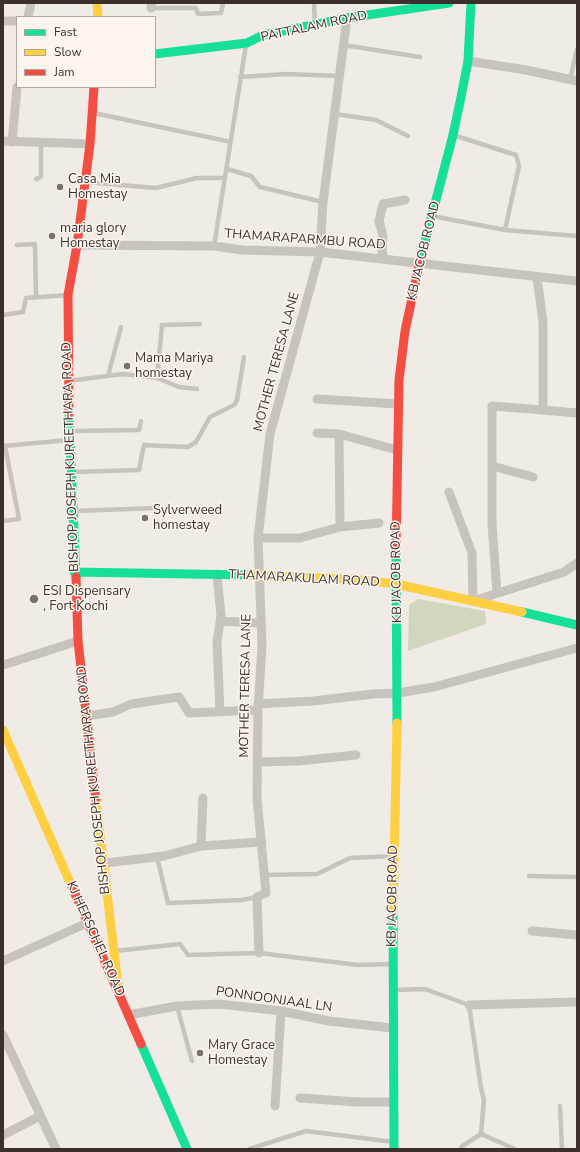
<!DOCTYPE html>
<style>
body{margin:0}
#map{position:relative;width:580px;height:1152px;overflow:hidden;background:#f0ebe5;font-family:"Nunito Sans",sans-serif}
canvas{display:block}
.frame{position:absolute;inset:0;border:4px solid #3b302b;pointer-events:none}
.legend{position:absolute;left:16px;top:16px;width:140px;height:72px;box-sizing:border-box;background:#fbf5ee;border:1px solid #aea6a0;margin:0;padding:5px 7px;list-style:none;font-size:12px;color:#3b302b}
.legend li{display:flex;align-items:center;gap:8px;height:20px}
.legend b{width:20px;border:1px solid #aea6a0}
</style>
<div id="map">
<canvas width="580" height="1152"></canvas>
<div class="frame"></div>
<ul class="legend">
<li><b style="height:5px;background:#16e098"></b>Fast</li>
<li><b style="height:5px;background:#ffcf43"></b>Slow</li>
<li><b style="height:5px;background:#f24e42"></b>Jam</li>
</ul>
</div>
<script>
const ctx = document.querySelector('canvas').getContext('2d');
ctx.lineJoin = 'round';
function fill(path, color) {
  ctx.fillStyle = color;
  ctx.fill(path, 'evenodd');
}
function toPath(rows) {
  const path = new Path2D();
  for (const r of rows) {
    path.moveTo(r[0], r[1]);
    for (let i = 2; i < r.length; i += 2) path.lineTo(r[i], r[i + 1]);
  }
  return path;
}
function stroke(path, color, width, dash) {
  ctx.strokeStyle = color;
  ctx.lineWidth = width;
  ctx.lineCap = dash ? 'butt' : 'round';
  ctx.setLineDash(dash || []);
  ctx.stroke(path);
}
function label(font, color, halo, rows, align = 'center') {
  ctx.font = font + ' "Nunito Sans",sans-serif';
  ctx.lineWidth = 3;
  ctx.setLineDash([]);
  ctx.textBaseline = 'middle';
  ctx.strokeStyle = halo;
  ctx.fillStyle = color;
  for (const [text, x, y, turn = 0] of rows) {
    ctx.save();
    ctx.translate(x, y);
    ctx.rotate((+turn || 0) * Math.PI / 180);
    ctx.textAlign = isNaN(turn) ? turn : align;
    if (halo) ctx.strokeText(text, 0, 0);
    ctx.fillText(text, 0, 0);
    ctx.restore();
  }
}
const green = toPath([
 [418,599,485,611,486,624,408,651,409,605]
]);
const lane = toPath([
 [314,3,315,23],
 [151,8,196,8,198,14,221,13,223,3],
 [343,45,420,57],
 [240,77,286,74,339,76],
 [570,80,577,49],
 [94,113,231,142],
 [335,114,376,120,408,136],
 [453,135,516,155,519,166,505,230],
 [227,169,251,176,260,187,323,202],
 [36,179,41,177,41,142],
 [85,182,156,188,197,178,225,178],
 [432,216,505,230,577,236],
 [17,245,35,244,36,297],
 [214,246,246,45],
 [3,315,23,312,26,298,68,295],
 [108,376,121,327],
 [157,378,162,325,200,324],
 [68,381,123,374,157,378,179,387,197,389],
 [70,431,139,430,141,421],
 [3,446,69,440],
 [72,472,139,470,144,445,188,447,196,442,210,417,234,405,237,400,244,357],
 [74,511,157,508],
 [3,521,19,519,5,446],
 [157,857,168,903,242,900,257,897],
 [265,875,317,874,350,858,393,856],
 [529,876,577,877],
 [115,951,180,944,188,955,259,953,358,965,391,964],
 [393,990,425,989,469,1005,481,1088,484,1100,481,1134,515,1149],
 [177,1006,192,1061],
 [560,1106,562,1149],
 [461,1147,481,1134],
 [249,1149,306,1131,394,1142]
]);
const street = toPath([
 [151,8,152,3],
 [28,17,31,3],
 [3,21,17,21],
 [468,61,526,70,577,81],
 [3,141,90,144],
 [12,142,17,87],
 [77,245,214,246,242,250,320,252,577,281],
 [384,259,382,251,383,236,379,221,383,204,405,200],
 [537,277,543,322,543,410,577,413],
 [317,399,398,404],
 [317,433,339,434,397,450],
 [339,434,340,527],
 [492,466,533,477],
 [449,492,472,553,473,601,564,572,577,563],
 [258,538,300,538,340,527,379,523],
 [217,574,221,616,217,642,220,712],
 [497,593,492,524,492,406,543,410],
 [220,621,261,623],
 [3,665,78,641],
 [258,704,313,701,373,694,398,693,434,687,577,648],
 [86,716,113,712,131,704,179,697,189,713,258,710],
 [257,762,298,761,356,755],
 [201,846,203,798],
 [105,863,164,856,201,846,262,842],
 [532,931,577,935],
 [259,953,257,897,266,893,257,798,258,710,262,645,258,538,270,434,320,252,323,202,347,18],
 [3,961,87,923],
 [469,1005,577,1002],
 [128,1015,177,1006,219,1004,281,1011,329,1021,392,1028],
 [3,1035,56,1149],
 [300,1098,358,1102,392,1102],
 [275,1106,281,1011],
 [3,1135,40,1116]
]);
const fast = toPath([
 [155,54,247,43,263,35,347,18,449,3],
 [420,261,453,135,461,97,468,61,471,3],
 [69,413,76,577],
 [396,551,397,723],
 [74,572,248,575],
 [522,612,577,625],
 [393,913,394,1149],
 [141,1044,187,1149]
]);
const slow = toPath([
 [97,3,98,17],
 [248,575,350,579,396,584,522,612],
 [3,730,72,887],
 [96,800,119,994],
 [393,913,397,723]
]);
const jam = toPath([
 [69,413,68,295,77,245,90,144,94,87],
 [396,551,399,380,405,331,420,261],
 [76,577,78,641,96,800],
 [72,887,141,1044]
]);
const markers = [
 [60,187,4,"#7a716c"],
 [52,236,4,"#7a716c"],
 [127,366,4,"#7a716c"],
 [145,518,4,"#7a716c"],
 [34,599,5,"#7a716c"],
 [200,1053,4,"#7a716c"]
];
const streetNames = [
 ["PATTALAM ROAD",314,27,-12],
 ["THAMARAPARMBU ROAD",305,240,4],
 ["KB JACOB ROAD",424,251,-76],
 ["MOTHER TERESA LANE",277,362,-75],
 ["BISHOP JOSEPH KUREETHARA ROAD",71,457,-92],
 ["KB JACOB ROAD",397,572,-91],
 ["THAMARAKULAM ROAD",304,579,3],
 ["MOTHER TERESA LANE",246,686,-89],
 ["BISHOP JOSEPH KUREETHARA ROAD",94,780,-96],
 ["KB JACOB ROAD",393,896,-89],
 ["KJ HERSCHEL ROAD",95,939,66],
 ["PONNOONJAAL LN",274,1000,8]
];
const poiNames = [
 ["Casa Mia",68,180],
 ["Homestay",68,195],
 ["maria glory",60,229],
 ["Homestay",60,244],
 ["Mama Mariya",135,359],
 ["homestay",135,374],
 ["Sylverweed",153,511],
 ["homestay",153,526],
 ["ESI Dispensary",43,592],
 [", Fort Kochi",43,607],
 ["Mary Grace",208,1046],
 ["Homestay",208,1061]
];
fill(green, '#d1d6bf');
stroke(lane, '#c9c3be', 4.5);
stroke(street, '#c9c3be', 9);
stroke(fast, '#16e098', 9);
stroke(slow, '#ffcf43', 9);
stroke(jam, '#f24e42', 9);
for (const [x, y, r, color] of markers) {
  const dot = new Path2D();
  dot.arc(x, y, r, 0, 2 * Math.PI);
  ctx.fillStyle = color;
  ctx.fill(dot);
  stroke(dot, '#fbf5ee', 1.5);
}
label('13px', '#3b302b', '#fbf5ee', streetNames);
label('13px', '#3b302b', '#fbf5ee', poiNames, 'left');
</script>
